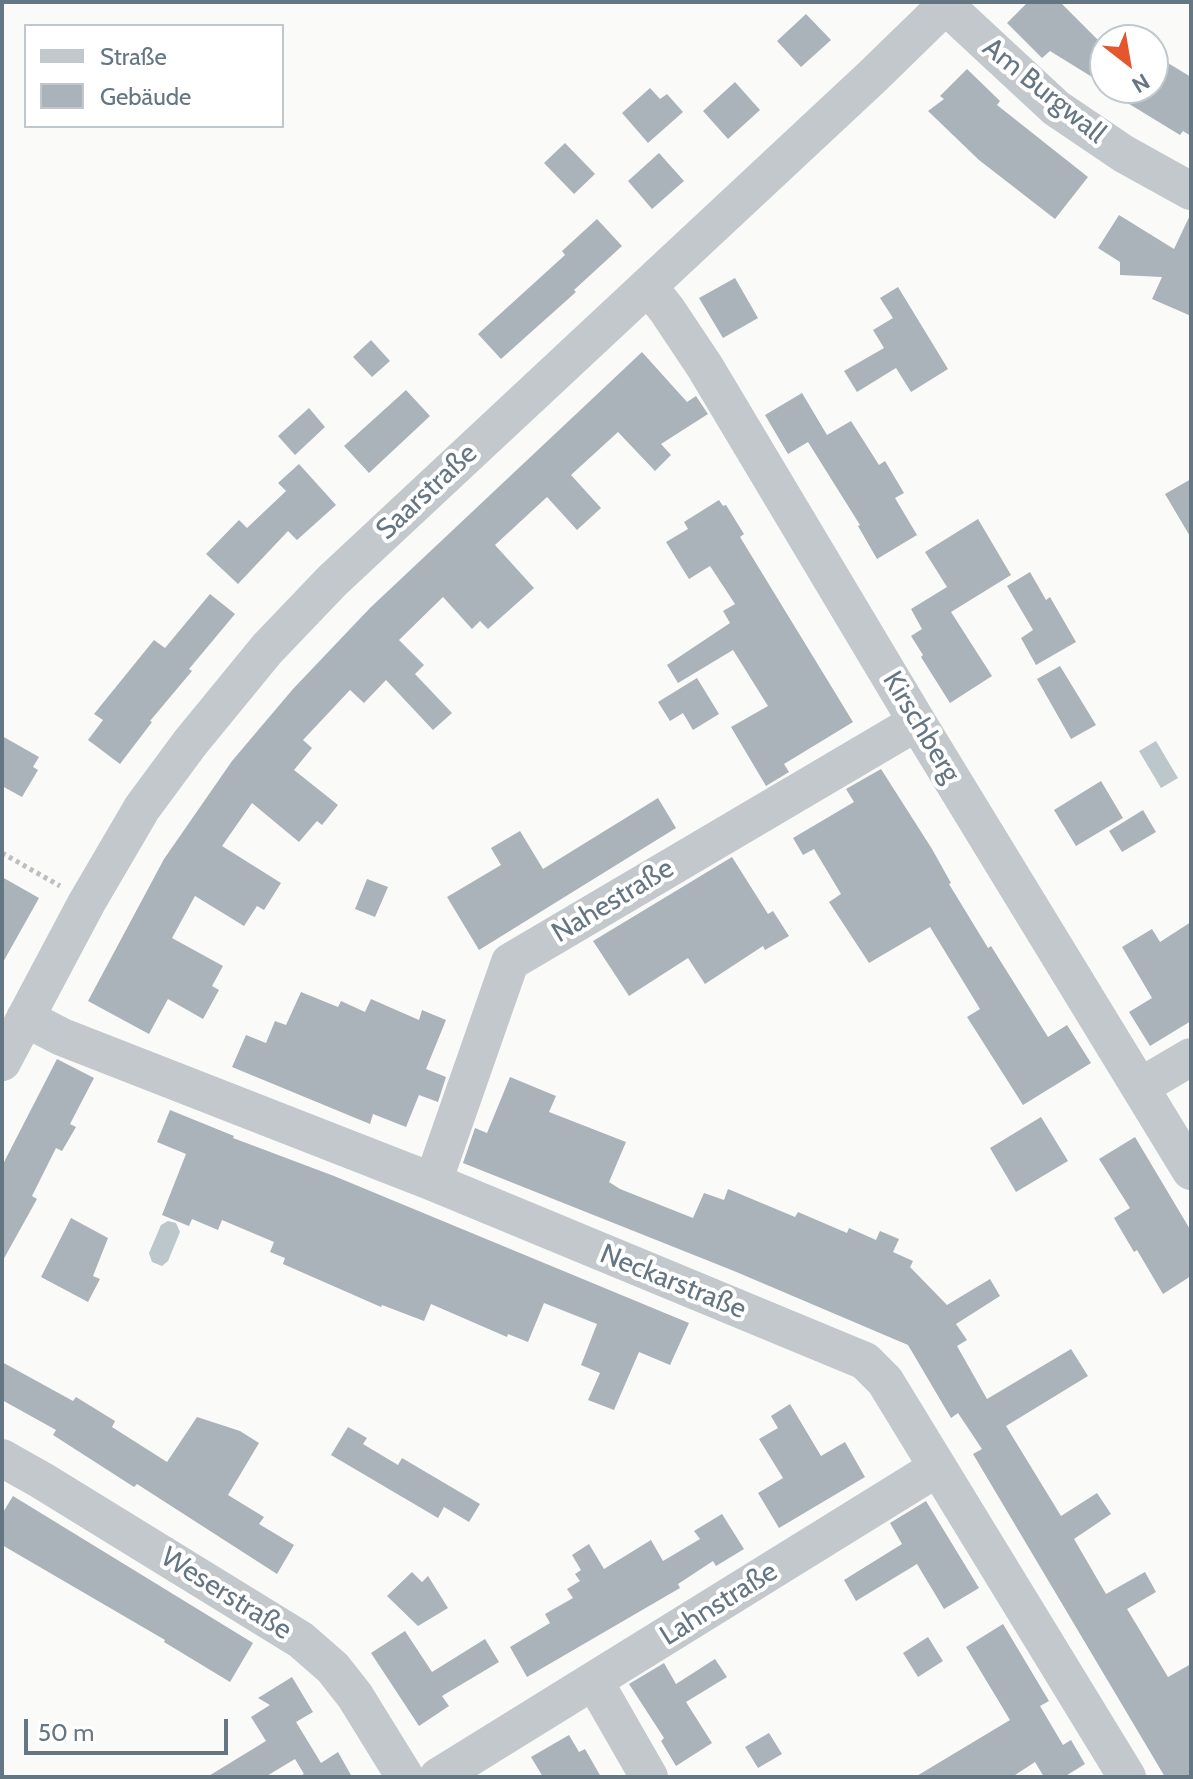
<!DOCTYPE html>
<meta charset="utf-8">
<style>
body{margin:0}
#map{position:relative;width:1193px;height:1779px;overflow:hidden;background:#fafaf8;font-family:Cabin,sans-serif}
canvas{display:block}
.frame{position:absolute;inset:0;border:4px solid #657683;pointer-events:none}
.legend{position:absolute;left:24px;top:24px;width:260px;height:104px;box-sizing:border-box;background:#fff;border:2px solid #c1c8cd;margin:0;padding:10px 14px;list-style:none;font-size:24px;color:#657683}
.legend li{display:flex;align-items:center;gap:16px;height:40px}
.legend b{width:40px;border:2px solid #c1c8cd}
.north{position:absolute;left:1089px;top:24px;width:80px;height:80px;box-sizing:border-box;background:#fff;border:2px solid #c1c8cd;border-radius:50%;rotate:149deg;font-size:22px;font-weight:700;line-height:32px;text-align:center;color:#657683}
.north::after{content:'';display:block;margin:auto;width:28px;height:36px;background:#e4572e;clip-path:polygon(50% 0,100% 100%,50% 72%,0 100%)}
.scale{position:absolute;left:24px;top:1719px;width:204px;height:36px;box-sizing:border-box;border:4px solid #657683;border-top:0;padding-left:10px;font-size:24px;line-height:28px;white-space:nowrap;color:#657683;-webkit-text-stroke:6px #fff;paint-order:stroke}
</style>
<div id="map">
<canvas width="1193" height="1779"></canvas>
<div class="frame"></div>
<ul class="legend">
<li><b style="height:10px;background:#c3c8cc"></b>Straße</li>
<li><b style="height:22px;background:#aab3b9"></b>Gebäude</li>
</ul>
<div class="north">N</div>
<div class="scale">50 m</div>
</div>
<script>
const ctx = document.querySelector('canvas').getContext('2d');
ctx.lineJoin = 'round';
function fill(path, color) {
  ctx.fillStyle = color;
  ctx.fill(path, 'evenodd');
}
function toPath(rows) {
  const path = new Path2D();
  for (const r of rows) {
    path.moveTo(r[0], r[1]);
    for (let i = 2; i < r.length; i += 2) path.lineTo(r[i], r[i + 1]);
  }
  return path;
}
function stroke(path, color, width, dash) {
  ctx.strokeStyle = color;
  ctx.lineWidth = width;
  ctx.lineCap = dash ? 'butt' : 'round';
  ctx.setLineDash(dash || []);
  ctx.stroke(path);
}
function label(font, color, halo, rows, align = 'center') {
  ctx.font = font + ' Cabin,sans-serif';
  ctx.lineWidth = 8;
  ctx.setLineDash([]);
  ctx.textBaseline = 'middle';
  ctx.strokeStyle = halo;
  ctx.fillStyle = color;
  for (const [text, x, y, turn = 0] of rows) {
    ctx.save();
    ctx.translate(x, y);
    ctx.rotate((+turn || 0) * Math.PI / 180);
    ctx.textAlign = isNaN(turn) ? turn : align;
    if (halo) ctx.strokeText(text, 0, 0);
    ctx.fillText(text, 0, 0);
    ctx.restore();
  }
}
const water = toPath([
 [1156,741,1178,778,1161,788,1139,751],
 [168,1221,176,1223,180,1232,168,1261,162,1266,152,1262,149,1253,161,1225]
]);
const building = toPath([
 [1028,2,1060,2,1105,47,1105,85,1050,51,1042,58,1007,23],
 [806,14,831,40,801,67,777,41],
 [1153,54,1191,77,1191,136,1183,131,1180,135,1103,88,1153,88],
 [967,69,1000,101,997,105,1088,177,1055,219,979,160,928,111,944,99,940,96],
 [735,82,760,110,728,139,703,111],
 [650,88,660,99,667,94,683,112,648,143,622,113],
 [565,143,595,174,574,194,544,163],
 [659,153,684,181,652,209,628,181],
 [1191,213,1191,316,1152,299,1162,277,1120,275,1120,262,1098,248,1119,215,1174,249],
 [597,219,622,246,574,290,576,292,501,359,478,334,565,255,562,251],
 [735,278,758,318,723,338,699,298],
 [898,287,948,369,911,392,896,368,857,392,844,371,884,348,873,330,893,318,880,298],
 [371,340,390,361,372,377,353,357],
 [642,352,687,402,696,396,708,414,661,444,671,455,655,471,618,432,571,475,601,508,577,530,547,497,495,545,534,588,488,629,480,621,472,629,443,597,399,640,424,665,415,674,452,713,433,730,386,680,364,703,350,690,303,740,312,748,294,770,338,805,322,825,317,821,299,842,252,803,222,846,281,883,264,910,257,906,244,926,195,896,172,938,223,966,212,986,219,990,203,1019,168,999,149,1034,88,1001,164,859,232,761,293,689,370,608],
 [406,390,430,416,369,473,344,446],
 [802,393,827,435,851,421,879,465,885,461,904,493,895,498,917,535,877,559,858,526,860,525,808,442,788,454,765,415],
 [309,408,325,427,295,455,278,436],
 [299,464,336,505,297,540,288,531,238,584,206,554,239,520,247,528,286,491,278,483],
 [1191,479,1191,538,1165,494],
 [719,500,723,506,726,505,744,534,740,537,853,722,784,764,789,772,766,786,731,727,768,706,733,650,678,683,667,665,730,623,723,611,735,604,710,566,689,579,666,542,688,529,684,522],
 [978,519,1011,575,951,612,992,676,950,703,921,657,923,655,911,636,922,629,911,609,947,587,925,552],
 [1030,572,1046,600,1050,597,1076,642,1036,665,1021,638,1033,630,1007,586],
 [210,594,235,614,189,669,192,671,150,721,152,722,120,764,88,740,103,720,94,714,154,640,165,648],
 [1060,666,1096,725,1071,739,1037,679],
 [697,678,719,714,693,730,683,713,670,721,658,702],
 [2,736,39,757,33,767,38,770,22,797,2,786],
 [881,769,932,849,951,883,949,884,988,948,991,946,1048,1037,1067,1025,1091,1063,1023,1105,967,1017,980,1009,930,927,869,963,829,902,841,894,814,849,803,855,793,838,854,802,846,789],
 [1101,781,1123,818,1076,846,1054,810],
 [658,798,676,828,479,950,447,897,501,865,491,848,520,831,543,869],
 [1143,810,1156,832,1122,852,1109,831],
 [732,857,768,914,773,911,789,936,765,950,763,946,705,984,688,958,629,996,593,941],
 [2,877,39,898,2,964],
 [367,879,388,887,375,917,355,909],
 [1191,922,1191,1021,1150,1046,1129,1012,1152,998,1122,947,1152,929,1160,942],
 [301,992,338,1007,341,1001,365,1012,371,999,419,1020,422,1010,446,1020,426,1069,446,1077,438,1102,419,1095,406,1127,373,1114,370,1124,232,1067,246,1035,266,1043,275,1021,286,1025],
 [57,1059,94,1078,70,1124,76,1127,62,1151,56,1148,32,1196,37,1199,2,1262,2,1166],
 [510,1077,556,1096,549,1112,626,1142,609,1182,620,1189,693,1218,704,1193,724,1200,728,1189,795,1217,798,1212,847,1233,849,1228,876,1240,880,1231,899,1239,893,1252,913,1261,910,1267,947,1305,990,1279,1000,1296,956,1324,967,1340,957,1346,987,1399,1071,1349,1088,1376,1006,1426,1061,1516,1097,1493,1111,1514,1074,1539,1106,1594,1145,1572,1156,1592,1127,1609,1168,1677,1191,1664,1191,1777,1165,1777,973,1454,982,1449,958,1413,951,1418,908,1345,734,1271,463,1163,475,1128,487,1133],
 [170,1110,234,1136,233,1138,334,1176,689,1323,670,1365,639,1352,614,1410,588,1400,600,1373,581,1365,597,1324,544,1303,528,1342,508,1334,507,1337,431,1304,424,1321,382,1305,381,1307,283,1264,285,1258,270,1252,274,1242,222,1220,218,1230,192,1219,189,1226,162,1215,186,1154,157,1142],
 [1041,1117,1068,1161,1016,1192,990,1148],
 [1135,1137,1191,1231,1191,1276,1163,1294,1137,1250,1134,1252,1114,1218,1130,1208,1099,1159],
 [71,1218,108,1238,93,1276,100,1279,88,1302,41,1277],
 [2,1362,73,1401,76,1397,115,1421,112,1427,167,1462,197,1417,240,1431,259,1443,228,1495,264,1517,259,1524,294,1545,277,1574,137,1484,134,1487,53,1435,56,1430,2,1400],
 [790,1404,821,1456,845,1442,865,1477,779,1528,758,1493,783,1478,759,1439,778,1428,771,1416],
 [348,1427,367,1438,363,1444,398,1465,402,1458,480,1504,469,1522,444,1507,438,1518,331,1455],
 [13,1496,253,1643,230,1682,164,1642,165,1640,2,1545,2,1514],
 [926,1501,979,1588,944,1609,917,1564,856,1601,844,1580,902,1544,890,1523],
 [722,1514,744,1549,716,1566,713,1561,678,1584,680,1588,527,1677,510,1647,550,1623,545,1614,573,1598,567,1589,580,1581,575,1574,581,1570,572,1555,589,1544,604,1569,651,1540,663,1561,700,1539,694,1531],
 [412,1572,422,1582,428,1576,448,1608,418,1626,387,1596],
 [1003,1624,1049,1701,1040,1706,1063,1745,1071,1740,1085,1764,1064,1777,1044,1777,1035,1762,1012,1777,915,1777,1010,1720,966,1647],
 [405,1631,432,1672,485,1639,499,1662,442,1696,449,1706,419,1726,371,1653],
 [928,1637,943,1661,918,1677,903,1653],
 [715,1659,727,1677,686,1702,712,1743,676,1766,661,1741,664,1738,629,1684,664,1663,676,1684],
 [292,1677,313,1712,296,1722,321,1763,338,1752,352,1777,298,1777,304,1774,295,1759,265,1777,207,1777,266,1741,251,1717,270,1705,258,1698],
 [769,1733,782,1754,758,1768,745,1747],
 [569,1735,579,1752,585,1749,601,1777,543,1777,531,1757]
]);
const path = toPath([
 [2,853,60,886]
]);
const minor = toPath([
 [945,5,1056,108,1124,154,1191,191],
 [648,286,667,310,705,367,917,722,1191,1171],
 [25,1018,62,1037,433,1182,865,1361,885,1381,1127,1777],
 [2,1062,87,902,142,808,190,743,267,649,332,581,873,76,949,2],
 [1140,1087,1191,1057],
 [433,1182,510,962,917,722],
 [2,1458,41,1480,301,1640,333,1668,355,1696,405,1777],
 [594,1681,649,1777],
 [438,1777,937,1468]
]);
const streetNames = [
 ["Am Burgwall",1044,91,39],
 ["Saarstraße",427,492,-43],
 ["Kirschberg",921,727,59],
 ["Nahestraße",613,901,-31],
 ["Neckarstraße",673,1282,22],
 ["Weserstraße",226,1594,32],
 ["Lahnstraße",719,1604,-32]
];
fill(water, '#bbc7cb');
fill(building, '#aab3b9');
stroke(path, '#bbbfc2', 5, [4, 4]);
stroke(minor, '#c3c8cc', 38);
label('28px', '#657683', '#fff', streetNames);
</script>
